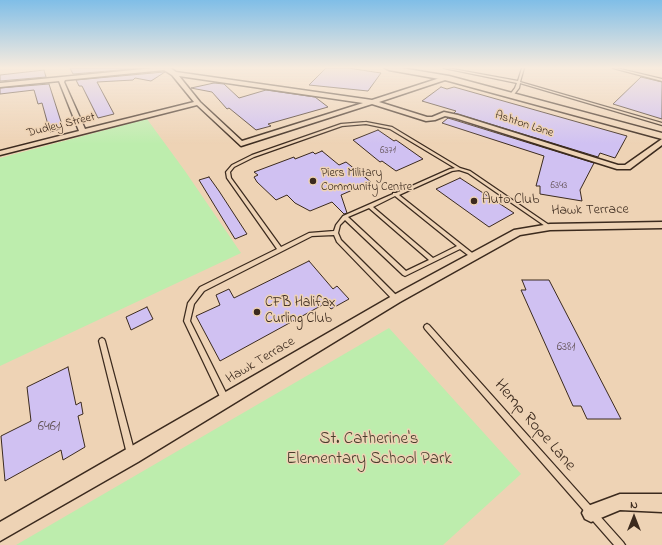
<!DOCTYPE html>
<style>
body{margin:0}
#map{position:relative;width:662px;height:545px;overflow:hidden;background:#eed3b5;font-family:"Indie Flower",sans-serif}
canvas{display:block}
.north{position:absolute;left:614px;top:497px;width:40px;height:40px;-webkit-text-stroke:3px #eed3b5;paint-order:stroke;rotate:0deg;font-size:11px;font-weight:700;line-height:16px;text-align:center;color:#3b2a1e}
.north::after{content:'';display:block;margin:auto;width:14px;height:18px;background:#3b2a1e;clip-path:polygon(50% 0,100% 100%,50% 72%,0 100%)}
</style>
<div id="map">
<canvas width="662" height="545"></canvas>
<div class="north">N</div>
</div>
<script>
const ctx = document.querySelector('canvas').getContext('2d');
ctx.lineJoin = 'round';
function fill(path, color) {
  ctx.fillStyle = color;
  ctx.fill(path, 'evenodd');
}
function toPath(rows) {
  const path = new Path2D();
  for (const r of rows) {
    path.moveTo(r[0], r[1]);
    for (let i = 2; i < r.length; i += 2) path.lineTo(r[i], r[i + 1]);
  }
  return path;
}
function stroke(path, color, width, dash) {
  ctx.strokeStyle = color;
  ctx.lineWidth = width;
  ctx.lineCap = dash ? 'butt' : 'round';
  ctx.setLineDash(dash || []);
  ctx.stroke(path);
}
function label(font, color, halo, rows, align = 'center') {
  ctx.font = font + ' "Indie Flower",sans-serif';
  ctx.lineWidth = 3;
  ctx.setLineDash([]);
  ctx.textBaseline = 'middle';
  ctx.strokeStyle = halo;
  ctx.fillStyle = color;
  for (const [text, x, y, turn = 0] of rows) {
    ctx.save();
    ctx.translate(x, y);
    ctx.rotate((+turn || 0) * Math.PI / 180);
    ctx.textAlign = isNaN(turn) ? turn : align;
    if (halo) ctx.strokeText(text, 0, 0);
    ctx.fillText(text, 0, 0);
    ctx.restore();
  }
}
const green = toPath([
 [147,119,185,171,241,253,0,366,0,158],
 [389,328,521,474,443,545,16,545]
]);
const building = toPath([
 [70,68,143,68,73,74,70,68],
 [326,68,348,68,381,73,368,91,309,85,326,68],
 [44,70,46,77,0,81,0,75,44,70],
 [164,72,165,72,151,81,135,78,133,80,97,82,114,114,98,118,82,86,79,86,76,80,164,72],
 [641,77,662,82,662,119,613,104,641,77],
 [214,83,224,84,239,98,266,90,315,97,328,107,268,124,271,126,256,130,229,108,227,109,212,92,191,88,214,83],
 [49,84,63,128,50,132,42,103,38,104,34,90,0,94,0,88,49,84],
 [441,87,447,89,454,87,627,136,615,158,600,153,598,157,454,113,456,111,422,101,441,87],
 [448,118,594,163,580,190,582,201,540,194,540,186,536,186,544,156,442,123,448,118],
 [378,130,394,141,396,140,423,159,396,171,382,161,380,162,353,140,378,130],
 [322,151,339,165,346,162,371,182,341,195,347,213,344,214,332,202,310,211,295,203,287,195,276,200,257,182,254,177,258,175,254,172,294,157,295,159,313,152,315,154,322,151],
 [209,177,219,191,247,234,235,239,199,180,209,177],
 [460,178,514,213,489,227,436,189,460,178],
 [309,261,333,289,337,286,349,299,331,309,326,303,220,361,196,316,220,305,216,295,229,289,234,298,309,261],
 [522,280,549,280,621,419,587,419,581,406,573,406,521,290,526,290,522,280],
 [147,307,153,319,131,330,126,317,147,307],
 [68,367,76,405,81,402,83,414,78,416,85,447,63,460,61,450,5,481,1,436,31,421,27,387,68,367]
]);
const lane = toPath([
 [444,68,447,68,518,81,522,68,524,68,520,82,662,123,662,125,520,83,519,88,512,97,510,97,509,96,515,88,517,83,444,68],
 [613,68,616,68,662,79,662,81,613,68],
 [366,122,392,127,460,168,470,171,552,227,552,228,548,228,468,173,459,170,452,171,399,195,476,256,477,257,476,258,472,258,460,249,405,276,403,275,345,220,340,225,338,233,341,240,398,297,399,299,398,301,394,301,337,242,334,235,312,236,204,291,194,304,190,321,229,399,228,401,225,403,222,401,184,321,188,303,200,287,277,249,227,178,226,172,232,165,252,155,341,124,366,122],
 [366,124,390,129,455,168,450,169,396,193,393,193,393,194,343,216,336,225,334,231,309,233,281,247,231,178,230,172,234,167,254,157,342,126,366,124],
 [395,196,457,246,433,258,373,207,395,196],
 [369,208,429,260,406,271,348,217,369,208],
 [427,324,429,325,623,542,625,545,614,545,425,329,424,327,425,325,427,324],
 [102,338,104,339,105,341,135,454,134,457,131,458,128,457,127,454,99,341,100,339,102,338]
]);
const street = toPath([
 [154,68,170,68,176,72,372,100,446,76,448,77,448,79,379,102,427,117,432,117,444,112,458,115,618,165,625,165,662,139,662,145,630,169,617,169,455,118,445,116,435,120,426,121,372,104,241,146,197,105,0,155,0,151,79,131,59,81,0,87,0,83,154,68],
 [164,70,172,75,194,102,85,129,64,82,65,80,164,70],
 [179,76,363,103,242,141,200,102,179,76],
 [662,222,662,228,550,230,520,235,400,302,138,462,0,541,0,522,392,296,514,230,550,224,662,222],
 [620,494,662,494,662,512,620,510,591,522,585,519,582,513,585,507,620,494]
]);
const secondary = toPath([
 [385,68,401,68,449,76,662,133,662,139,445,80,389,70,385,68]
]);
const markers = [
 [313,181,4,"#3b2a1e"],
 [474,201,4,"#3b2a1e"],
 [257,312,4,"#3b2a1e"]
];
const farNumbernames = [
 ["6371",388,151],
 ["6343",559,186]
];
const farStreetnames = [
 ["Ashton Lane",524,125,18],
 ["Dudley Street",61,126,-14]
];
const farPoinames = [
 ["Piers Military",321,174],
 ["Community Centre",321,188]
];
const numberNames = [
 ["6381",566,348]
];
const poiNames = [
 ["Auto Club",482,201],
 ["CFB Halifax",265,304],
 ["Curling Club",265,320]
];
const streetNames = [
 ["Hawk Terrace",590,211,-1],
 ["Hawk Terrace",261,361,-31]
];
const nearNumbernames = [
 ["6461",49,428]
];
const nearStreetnames = [
 ["Hemp Rope Lane",534,426,49]
];
const nearParknames = [
 ["St. Catherine's",369,440],
 ["Elementary School Park",369,460]
];
fill(green, '#bdedad');
fill(building, '#d0c1f2');
stroke(building, '#3b2a1e', 1);
stroke(lane, '#3b2a1e', 2.5);
stroke(street, '#3b2a1e', 3);
stroke(secondary, '#3b2a1e', 3);
fill(lane, '#eed3b5');
fill(street, '#eed3b5');
fill(secondary, '#eed3b5');
const sky = ctx.createLinearGradient(0, 0, 0, 144);
sky.addColorStop(0, '#80bee7');
sky.addColorStop(0.47, '#f7ebde');
sky.addColorStop(1, '#f7ebde00');
ctx.fillStyle = sky;
ctx.fillRect(0, 0, 662, 144);
for (const [x, y, r, color] of markers) {
  const dot = new Path2D();
  dot.arc(x, y, r, 0, 2 * Math.PI);
  ctx.fillStyle = color;
  ctx.fill(dot);
  stroke(dot, '#eed3b5', 1.5);
}
label('10px', '#605053', null, farNumbernames);
label('12px', '#3b2a1e', '#eed3b5', farStreetnames);
label('12px', '#3b2a1e', '#eed3b5', farPoinames, 'left');
label('12px', '#605053', null, numberNames);
label('14px', '#3b2a1e', '#eed3b5', poiNames, 'left');
label('14px', '#3b2a1e', '#eed3b5', streetNames);
label('14px', '#605053', null, nearNumbernames);
label('17px', '#3b2a1e', '#eed3b5', nearStreetnames);
label('17px', '#483e2c', '#eed3b5', nearParknames);
</script>
